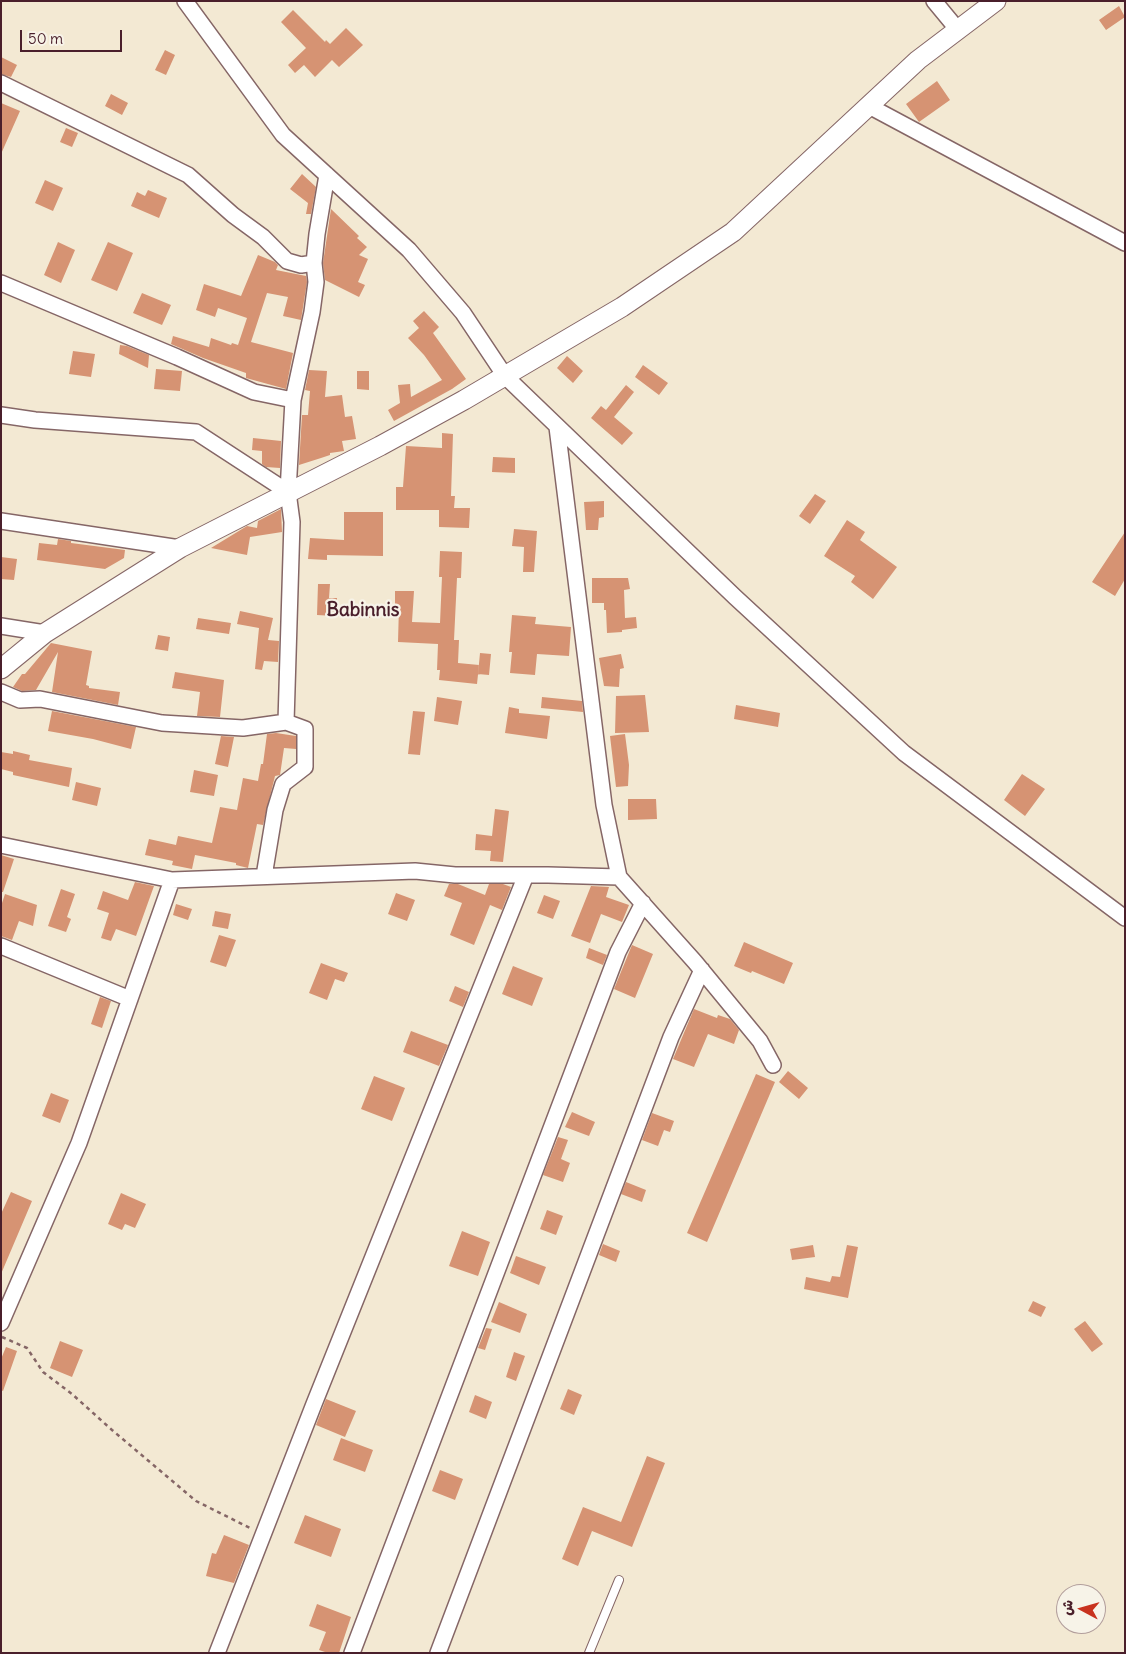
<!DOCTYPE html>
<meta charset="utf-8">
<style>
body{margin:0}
#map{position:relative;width:1126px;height:1654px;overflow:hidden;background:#f3e9d3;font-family:Delius,"Playpen Sans Arabic",sans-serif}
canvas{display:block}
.frame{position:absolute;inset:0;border:2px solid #4a1f2b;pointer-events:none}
.north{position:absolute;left:1056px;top:1584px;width:50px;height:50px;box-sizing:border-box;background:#f7f3e8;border:1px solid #b29e9c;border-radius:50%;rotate:276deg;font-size:14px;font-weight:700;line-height:20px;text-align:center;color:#4a1f2b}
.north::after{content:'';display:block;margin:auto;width:18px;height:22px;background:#c8321e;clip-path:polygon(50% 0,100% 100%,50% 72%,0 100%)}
.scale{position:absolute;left:20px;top:30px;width:102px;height:22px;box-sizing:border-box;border:2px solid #4a1f2b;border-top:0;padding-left:6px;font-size:15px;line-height:18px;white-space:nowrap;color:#4a1f2b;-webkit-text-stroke:4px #f7f3e8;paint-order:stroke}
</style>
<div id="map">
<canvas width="1126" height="1654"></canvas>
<div class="frame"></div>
<div class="north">ش</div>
<div class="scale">50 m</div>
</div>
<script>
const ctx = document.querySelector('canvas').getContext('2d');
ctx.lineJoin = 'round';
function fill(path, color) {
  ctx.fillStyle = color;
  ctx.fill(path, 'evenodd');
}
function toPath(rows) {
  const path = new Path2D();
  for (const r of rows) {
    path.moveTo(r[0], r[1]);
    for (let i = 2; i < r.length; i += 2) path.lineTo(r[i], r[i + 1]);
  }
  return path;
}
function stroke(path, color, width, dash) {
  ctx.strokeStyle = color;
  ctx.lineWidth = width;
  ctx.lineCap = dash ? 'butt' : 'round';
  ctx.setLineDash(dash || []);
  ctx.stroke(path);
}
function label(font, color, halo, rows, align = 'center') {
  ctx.font = font + ' Delius,sans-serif';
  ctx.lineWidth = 4.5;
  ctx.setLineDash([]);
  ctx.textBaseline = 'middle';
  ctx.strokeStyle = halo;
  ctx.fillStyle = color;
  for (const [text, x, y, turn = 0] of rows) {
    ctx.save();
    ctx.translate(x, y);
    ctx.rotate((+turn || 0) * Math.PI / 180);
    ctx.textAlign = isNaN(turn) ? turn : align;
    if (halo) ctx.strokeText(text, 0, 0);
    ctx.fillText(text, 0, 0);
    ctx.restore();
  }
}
const building = toPath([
 [1119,6,1125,17,1106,30,1099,20],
 [293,10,325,42,326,40,330,44,346,28,363,45,339,67,332,60,315,77,304,65,295,73,288,65,306,48,281,22],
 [165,50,175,55,166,75,155,70],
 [1,57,17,65,11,77,1,74],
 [937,81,950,100,919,122,906,104],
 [111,94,128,103,122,115,105,106],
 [1,103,20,111,1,154],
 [66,128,78,133,72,147,60,142],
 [302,174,316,187,311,214,306,214,308,203,290,189],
 [45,180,63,188,53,211,35,203],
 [148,190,167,198,159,218,131,206,137,192,145,196],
 [331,209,359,236,357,238,367,247,359,255,368,259,358,282,365,285,359,297,325,280,323,263],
 [58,242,75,250,61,283,44,275],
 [108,242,133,253,117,291,91,280],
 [258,255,275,262,278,265,276,270,306,276,307,282,301,320,283,316,288,297,267,293,251,342,293,353,286,389,246,378,246,373,203,358,171,344,173,336,209,347,211,338,231,345,232,343,238,345,247,318,218,308,215,317,196,310,204,284,241,296],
 [142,293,171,305,162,325,133,313],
 [424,311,439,327,433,333,466,379,452,389,394,421,388,410,400,403,398,385,410,384,411,397,442,380,424,355,408,338,419,328,413,321],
 [120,345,127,346,149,355,148,368,119,354],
 [73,351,95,354,91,377,69,374],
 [567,356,583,371,573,383,557,368],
 [643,365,668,383,659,395,635,377],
 [156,369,182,371,180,391,154,389],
 [309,370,327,371,325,397,342,395,345,417,352,416,356,439,342,441,344,451,330,453,330,455,321,458,299,465,302,415,308,415,310,391,305,390],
 [357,371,369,371,369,390,357,389],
 [626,385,634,392,614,417,633,433,622,445,591,418,601,406,606,410],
 [442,433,453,434,451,496,455,496,454,508,470,508,469,528,439,527,439,510,396,510,396,487,403,487,406,446,442,448],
 [253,438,281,441,280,468,266,467,262,464,262,451,252,450],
 [493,457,515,458,515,473,492,472],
 [815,494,826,501,810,524,799,516],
 [604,501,604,517,599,518,598,530,586,530,584,502],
 [281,509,282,532,250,537,247,555,211,548,247,526,257,528,258,521],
 [344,512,383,512,383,556,327,555,327,560,308,559,310,538,344,540],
 [847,520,865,532,860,540,897,567,873,599,851,582,855,576,824,556],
 [514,529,537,531,534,572,523,572,524,547,512,546],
 [1125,532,1125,579,1115,596,1092,582],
 [58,539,71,541,71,543,125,550,124,558,105,569,37,560,39,543,57,545],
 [440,551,462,552,461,578,457,578,454,640,459,640,458,663,479,665,477,684,439,680,440,670,437,670,438,644,398,642,399,606,395,605,395,591,414,591,412,622,440,623,442,577,439,577],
 [1,557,17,559,14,580,1,579],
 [592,578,628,578,630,589,624,590,625,618,636,617,637,628,622,630,622,632,607,633,606,610,604,610,604,603,592,603],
 [318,584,330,584,329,598,337,598,337,606,371,609,370,618,317,615],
 [240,611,273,618,268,640,279,641,278,662,264,661,262,670,255,669,259,628,237,624],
 [512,615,536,617,535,624,571,627,569,656,537,654,535,675,510,673,512,652,509,652],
 [198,618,231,623,229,634,196,629],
 [158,635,170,637,168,651,155,649],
 [51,643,92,651,86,685,89,686,89,688,120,692,118,705,52,692,58,652,36,690,22,691,13,687,22,674,25,674],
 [480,653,491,654,489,675,478,674],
 [621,654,624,668,620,669,619,687,604,686,599,658],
 [175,672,224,680,220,717,197,716,200,692,172,688],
 [645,695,649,732,615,733,616,696],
 [437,697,462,701,458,725,434,721],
 [542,697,582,701,583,712,541,708],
 [736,705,780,713,778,727,734,719],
 [509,707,519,709,519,713,550,716,547,739,505,733],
 [52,711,136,727,131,749,93,739,48,731],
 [413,711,425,712,420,755,408,754],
 [276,733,296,736,296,749,284,748,280,775,275,776,263,825,257,824,248,868,236,865,236,863,195,855,192,869,172,865,173,861,145,855,149,839,176,845,178,836,212,843,220,807,237,810,243,778,258,781,261,764,263,764,267,734],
 [625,734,629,765,628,786,616,787,610,736],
 [221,736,234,737,228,767,215,764],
 [13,751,30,755,29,760,72,768,69,787,13,775,13,772,1,769,1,752,13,754],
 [194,770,218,775,214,796,190,792],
 [1022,774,1045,789,1025,816,1004,800],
 [76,782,101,788,97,806,72,800],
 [628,799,656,799,657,819,628,820],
 [495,809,509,811,503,862,490,861,491,851,475,850,476,834,492,836],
 [1,855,14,859,3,892,1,892],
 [135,882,154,886,136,936,116,929,111,941,101,938,109,913,97,909,103,891,128,900],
 [449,884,458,884,485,895,489,884,503,884,511,887,502,910,490,905,474,945,450,935,462,903,444,896],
 [591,886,609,887,606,897,629,905,622,922,601,914,590,943,571,936],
 [61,889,75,894,67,917,71,919,66,932,48,926],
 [396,893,415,900,407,921,388,914],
 [5,894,37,905,33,926,19,921,12,940,1,936,1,906],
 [544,895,560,901,553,919,537,913],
 [176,904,192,909,188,920,173,915],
 [215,911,231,914,228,929,212,926],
 [219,935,236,940,226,967,210,962],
 [744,942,793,963,784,984,752,971,751,973,734,966],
 [632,945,653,954,635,998,614,989],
 [589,948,607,955,603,965,586,958],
 [321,963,348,973,344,982,335,979,327,1000,309,993],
 [513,966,543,978,532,1006,502,994],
 [455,986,469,992,463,1007,449,1001],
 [100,997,111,1001,102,1028,91,1024],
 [694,1009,717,1018,718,1015,730,1019,739,1030,734,1044,708,1034,694,1067,673,1059],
 [411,1031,448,1045,439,1066,403,1052],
 [788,1071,808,1088,799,1099,779,1082],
 [756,1074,775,1082,707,1242,687,1233],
 [374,1076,405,1088,392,1121,361,1109],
 [51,1093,69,1100,60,1123,42,1116],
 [572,1112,595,1122,589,1136,565,1127],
 [652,1113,674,1121,670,1132,664,1130,658,1146,642,1140],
 [558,1137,568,1140,561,1159,570,1163,563,1182,543,1175],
 [626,1182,646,1190,642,1202,621,1194],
 [11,1192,32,1201,1,1274,1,1214],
 [121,1193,146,1204,135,1228,125,1224,122,1230,108,1224],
 [547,1210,563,1216,556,1235,540,1229],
 [462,1231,490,1242,478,1276,449,1266],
 [603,1244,620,1251,616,1262,599,1255],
 [813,1245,815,1257,792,1260,790,1249],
 [847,1245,858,1247,848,1298,804,1289,806,1277,830,1282,832,1276,840,1277],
 [516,1256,546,1267,539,1285,510,1273],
 [1033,1301,1046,1307,1041,1317,1028,1311],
 [499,1302,527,1314,520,1333,491,1322],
 [1085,1321,1103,1344,1092,1352,1074,1329],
 [486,1328,492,1329,485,1350,478,1348],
 [60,1341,83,1350,72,1377,50,1368],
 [6,1347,17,1351,3,1391,1,1390,1,1359],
 [514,1352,525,1356,516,1381,506,1377],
 [568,1389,582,1395,574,1415,560,1409],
 [475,1395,492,1402,486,1419,469,1412],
 [326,1399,356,1411,345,1437,316,1425],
 [341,1438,373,1450,365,1472,333,1460],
 [647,1456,665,1463,632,1547,592,1531,578,1566,562,1559,583,1507,621,1522],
 [440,1470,463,1479,455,1500,432,1491],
 [305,1515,341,1529,331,1557,294,1543],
 [224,1535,249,1545,234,1583,206,1576,212,1553,216,1554],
 [317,1604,351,1617,339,1653,328,1653,319,1650,326,1632,309,1626]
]);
const path = toPath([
 [2,1337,27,1348,43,1372,72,1394,112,1430,196,1501,250,1528]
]);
const service = toPath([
 [589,1653,619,1580]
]);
const minor = toPath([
 [185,1,283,135,409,250,463,313,505,376,735,597,904,753,1125,918],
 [934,1,958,30],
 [1,83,188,175,233,215,263,237,287,261,301,265,314,263],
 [869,106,1125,243],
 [1,283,177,357,254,392,293,400,288,492,292,522,286,722,305,729,305,767,283,784,275,810,264,876],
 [293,400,312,312,316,282,314,263,317,234,327,175],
 [1,415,35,420,196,432,288,492],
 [557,427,604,805,619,877,695,962,760,1041,773,1065],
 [1,521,180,548],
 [1,626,45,633],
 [1,692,20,700,40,699,162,723,243,728,286,722],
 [1,845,172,880,415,871,455,875,548,875,619,877],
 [1,946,130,999],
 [1,1323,79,1143,172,880],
 [217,1653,314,1404,526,875],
 [352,1653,618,952,643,903],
 [438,1653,671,1037,702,970]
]);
const tertiary = toPath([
 [1,669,45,633,180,548,380,446,464,400,622,307,733,232,918,60,996,1]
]);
const quarterNames = [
 ["Babinnis",363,611]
];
fill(building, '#d69373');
stroke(service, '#856666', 10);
stroke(minor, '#856666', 18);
stroke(tertiary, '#856666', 21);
stroke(path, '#856666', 2.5, [4, 4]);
stroke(service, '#fff', 8);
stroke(minor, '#fff', 15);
stroke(tertiary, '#fff', 19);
label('bold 19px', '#4a1f2b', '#f7f3e8', quarterNames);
</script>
